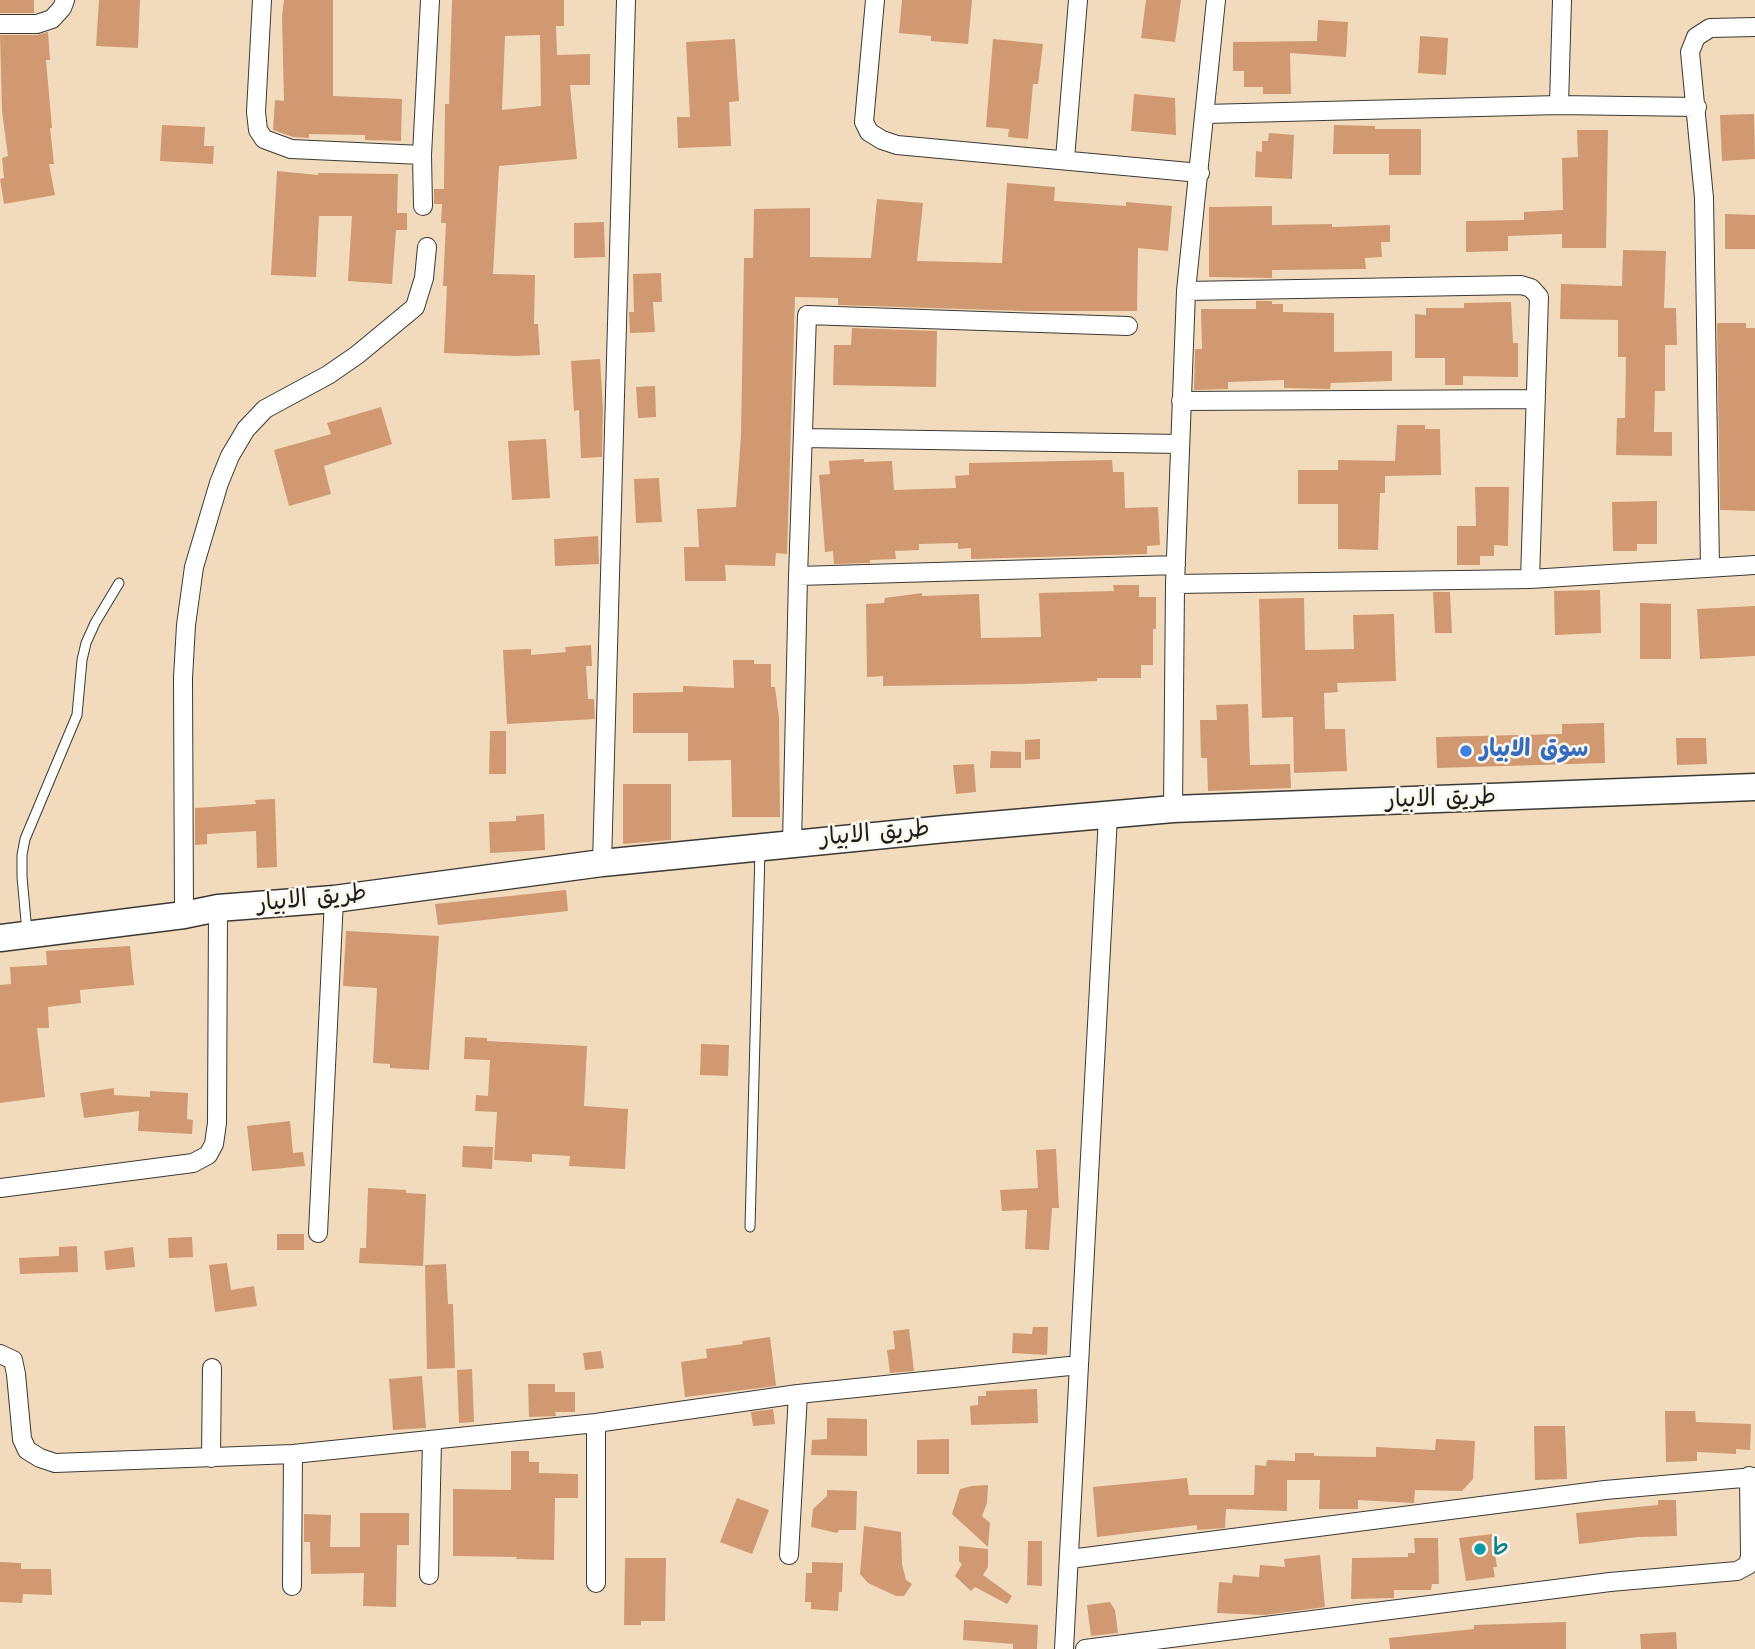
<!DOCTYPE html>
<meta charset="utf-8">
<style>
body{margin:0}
canvas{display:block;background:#f2dbbc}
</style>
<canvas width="1755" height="1649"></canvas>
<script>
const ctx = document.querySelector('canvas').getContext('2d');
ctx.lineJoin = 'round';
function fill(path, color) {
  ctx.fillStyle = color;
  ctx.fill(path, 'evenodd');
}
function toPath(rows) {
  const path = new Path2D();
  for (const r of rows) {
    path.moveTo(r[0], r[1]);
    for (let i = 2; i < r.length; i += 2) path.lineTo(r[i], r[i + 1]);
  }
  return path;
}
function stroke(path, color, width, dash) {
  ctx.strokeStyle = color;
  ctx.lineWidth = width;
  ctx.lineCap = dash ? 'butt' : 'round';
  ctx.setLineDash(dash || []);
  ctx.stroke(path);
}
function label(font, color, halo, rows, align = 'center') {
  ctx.font = font + ' "Architects Daughter","Playpen Sans Arabic",sans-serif';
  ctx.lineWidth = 5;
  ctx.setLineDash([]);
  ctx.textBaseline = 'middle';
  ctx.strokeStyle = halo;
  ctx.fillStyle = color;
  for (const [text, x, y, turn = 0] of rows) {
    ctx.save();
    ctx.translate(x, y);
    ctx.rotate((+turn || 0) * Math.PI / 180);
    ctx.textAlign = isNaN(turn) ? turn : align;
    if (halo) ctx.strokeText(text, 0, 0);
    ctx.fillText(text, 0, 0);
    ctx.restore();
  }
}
const building = toPath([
 [0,0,34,0,34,13,0,13],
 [99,0,140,0,138,48,96,46],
 [284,0,333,0,333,96,402,99,401,141,365,140,365,135,309,134,309,138,293,137,273,130,275,100,284,101,282,17],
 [452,0,564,0,564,26,556,26,557,55,590,54,590,85,570,85,577,159,499,166,493,274,535,275,534,324,538,324,540,355,515,356,444,353,447,286,443,286,446,223,441,223,442,204,434,204,434,189,444,189,445,104,449,104],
 [540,35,541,106,502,110,505,36],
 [902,0,972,0,968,44,931,41,931,36,899,33],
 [1146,0,1181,0,1175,42,1141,38],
 [1318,20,1348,22,1346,57,1290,53,1291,94,1263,94,1263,87,1244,87,1244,71,1233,71,1233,42,1317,41],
 [48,32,50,60,46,60,52,128,50,128,54,164,49,164,55,195,4,204,0,179,4,178,2,158,8,156,2,111,0,35,37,35],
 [1420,36,1448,38,1446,75,1418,73],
 [735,39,739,101,729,102,731,146,678,148,677,117,690,117,686,42],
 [993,39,1043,44,1038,84,1033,84,1028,139,1008,137,1009,129,986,127],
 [1134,94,1175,98,1176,135,1131,131],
 [1754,114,1755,159,1722,161,1720,115],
 [162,125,205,127,204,146,214,146,213,164,160,161],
 [1334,125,1375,126,1375,129,1421,129,1421,175,1389,175,1389,154,1333,154],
 [1577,130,1608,130,1606,248,1562,248,1562,234,1508,236,1508,251,1466,252,1466,221,1524,220,1524,212,1563,210,1562,158,1578,157],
 [1269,133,1294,135,1292,179,1255,177,1256,151,1262,152,1262,141,1268,141],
 [277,171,318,175,318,173,398,174,397,213,407,213,407,230,396,230,392,284,348,281,352,216,319,216,316,277,271,275],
 [1007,183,1055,187,1054,201,1126,206,1126,202,1172,206,1168,251,1138,248,1137,311,1027,311,838,305,838,298,795,297,787,554,776,553,775,566,725,565,726,581,685,581,684,547,699,547,697,509,736,507,741,435,744,258,753,258,754,209,810,208,810,257,871,258,877,199,923,203,917,261,1002,263],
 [1272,206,1272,225,1332,224,1332,227,1390,225,1390,242,1381,242,1382,257,1365,258,1366,269,1272,270,1272,278,1209,277,1209,207],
 [1725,214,1755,215,1755,249,1725,249],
 [604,222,605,257,574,258,574,223],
 [1623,250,1666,251,1664,308,1676,308,1677,345,1665,345,1665,391,1655,391,1654,432,1672,432,1672,456,1616,455,1617,418,1625,418,1626,357,1618,357,1618,320,1560,319,1561,284,1622,286],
 [661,273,662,302,653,302,655,332,630,333,629,312,634,312,633,274],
 [1256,301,1272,301,1272,304,1283,304,1283,312,1334,313,1334,352,1392,351,1392,381,1331,383,1330,389,1284,388,1284,380,1228,382,1228,389,1194,390,1195,349,1202,349,1201,309,1256,309],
 [1511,302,1513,343,1518,343,1518,377,1463,376,1463,385,1445,385,1445,358,1415,358,1415,314,1426,315,1426,308,1464,308,1464,303],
 [1717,323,1746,323,1746,328,1755,328,1755,511,1720,510],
 [852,328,937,331,936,387,833,385,834,345,851,345],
 [600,359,603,409,602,457,581,458,579,410,574,411,571,361],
 [655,386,656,417,638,418,636,387],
 [381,407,392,444,324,466,331,494,289,506,274,450,331,434,327,423],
 [1397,425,1425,425,1425,429,1440,429,1441,475,1385,476,1385,493,1380,493,1378,550,1338,549,1338,504,1298,504,1298,470,1338,470,1338,460,1395,461],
 [546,439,550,498,512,500,508,441],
 [864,459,864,462,892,461,894,490,956,488,955,476,969,475,969,463,1112,460,1113,472,1124,472,1125,508,1158,507,1160,545,1147,546,1147,554,971,559,971,548,958,549,958,543,919,544,919,550,895,551,896,559,870,560,870,563,834,564,833,551,825,552,819,475,830,474,829,461],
 [659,478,662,522,636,523,634,479],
 [1475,487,1509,487,1508,546,1494,545,1494,556,1480,556,1480,565,1457,565,1457,526,1476,526],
 [1657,501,1657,544,1637,544,1637,551,1613,551,1612,502],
 [598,536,599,564,555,566,554,539],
 [1113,585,1139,585,1139,597,1156,597,1156,629,1153,629,1153,665,1141,665,1141,678,1097,678,1097,681,1022,684,883,686,883,676,867,677,866,604,884,603,885,598,922,593,922,596,979,594,981,638,1041,637,1039,593,1114,591],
 [1600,590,1601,633,1555,635,1554,591],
 [1433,592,1450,592,1452,633,1435,633],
 [1304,598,1305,650,1354,649,1353,615,1394,614,1396,681,1337,683,1338,692,1324,693,1325,729,1345,729,1347,771,1294,773,1293,717,1262,718,1259,599],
 [1640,603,1671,604,1671,659,1640,659],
 [1755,606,1755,656,1700,659,1697,609],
 [591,645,592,666,586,666,588,699,594,699,595,719,507,724,503,650,531,649,531,655,566,652,565,647],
 [733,660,754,660,754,664,771,664,771,687,775,687,779,718,780,817,732,817,731,760,688,761,688,733,633,733,633,693,683,692,683,686,734,688],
 [1248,704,1250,765,1290,764,1291,788,1208,791,1207,758,1201,758,1200,720,1217,720,1216,705],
 [1604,723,1605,763,1437,768,1436,737,1562,734,1562,724],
 [490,731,506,731,506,774,489,774],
 [1676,738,1706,738,1707,764,1677,765],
 [1040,739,1040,759,1025,760,1025,740],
 [991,751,1021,752,1021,768,990,768],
 [974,764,976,792,956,794,953,765],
 [623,784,671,784,671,840,623,844],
 [275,799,277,867,257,868,256,831,207,834,207,844,195,845,195,808,256,804,255,800],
 [544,814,545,850,490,853,489,822,516,821,516,816],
 [566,890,568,911,438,925,435,904],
 [346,931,439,936,429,1070,390,1068,390,1064,373,1063,377,988,343,986],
 [130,946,134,985,80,990,81,1003,48,1007,49,1028,37,1028,45,1097,0,1103,0,985,11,984,10,967,47,965,46,951],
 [465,1037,487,1038,487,1041,587,1046,584,1106,628,1109,625,1169,569,1166,570,1156,532,1154,532,1162,494,1160,497,1112,475,1111,476,1095,488,1096,490,1060,464,1059],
 [701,1044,729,1045,728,1076,700,1075],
 [114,1088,114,1095,150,1097,150,1091,188,1093,187,1119,193,1120,192,1134,138,1131,139,1111,84,1118,80,1093],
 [290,1121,293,1153,303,1152,305,1166,252,1171,247,1126],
 [463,1146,493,1147,492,1169,462,1167],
 [1056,1149,1059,1208,1052,1208,1049,1250,1025,1249,1027,1210,1002,1211,1000,1190,1038,1188,1036,1150],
 [368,1188,406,1190,406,1193,426,1194,423,1266,359,1263,360,1248,366,1248],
 [277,1234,304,1234,304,1250,277,1250],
 [192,1237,193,1257,169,1258,168,1238],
 [77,1246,78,1272,20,1274,19,1258,59,1256,59,1247],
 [133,1247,135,1267,106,1270,104,1251],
 [227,1263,231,1290,254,1286,257,1306,215,1312,209,1265],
 [446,1264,448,1304,453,1304,455,1368,427,1369,425,1265],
 [1033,1327,1048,1327,1047,1355,1012,1353,1013,1333,1032,1334],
 [909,1329,914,1371,890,1373,887,1350,895,1349,893,1331],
 [770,1337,776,1386,685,1397,681,1362,707,1358,706,1349,743,1344,742,1341],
 [601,1351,604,1368,585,1370,583,1353],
 [472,1369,474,1422,459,1423,457,1370],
 [422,1376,426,1428,393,1430,389,1379],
 [528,1384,555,1384,555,1392,575,1392,575,1412,555,1412,556,1416,529,1417],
 [1037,1389,1038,1423,971,1425,970,1406,978,1405,978,1396,986,1396,986,1391],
 [773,1409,775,1424,753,1426,751,1412],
 [1665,1411,1695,1411,1696,1422,1751,1424,1750,1450,1736,1449,1736,1454,1697,1452,1697,1461,1666,1462],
 [827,1418,867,1419,867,1456,811,1455,812,1440,827,1439],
 [1534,1426,1565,1426,1567,1479,1535,1480],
 [949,1439,949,1474,917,1474,917,1440],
 [1436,1439,1475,1441,1473,1479,1462,1491,1415,1490,1414,1503,1358,1500,1358,1509,1319,1509,1320,1480,1287,1480,1287,1511,1226,1509,1225,1528,1197,1530,1197,1525,1097,1537,1093,1487,1187,1478,1189,1495,1254,1495,1255,1465,1266,1466,1267,1460,1295,1461,1295,1453,1314,1453,1314,1456,1376,1457,1376,1447,1435,1450],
 [511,1451,529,1451,529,1462,539,1462,539,1473,578,1474,578,1498,555,1498,554,1560,516,1559,517,1557,453,1556,453,1489,511,1490],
 [988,1485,987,1503,982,1516,990,1523,988,1547,952,1514,960,1489,972,1486],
 [827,1490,857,1491,856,1530,839,1530,837,1533,811,1527,813,1509,827,1496],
 [737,1498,769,1510,752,1554,720,1542],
 [1658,1500,1676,1500,1677,1536,1638,1537,1579,1544,1576,1513,1658,1505],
 [360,1513,409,1513,409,1545,397,1545,396,1607,363,1606,364,1573,311,1574,310,1542,304,1542,304,1514,331,1515,330,1547,360,1547],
 [864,1526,901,1532,902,1564,906,1580,912,1584,904,1596,896,1596,868,1583,860,1574],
 [1492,1534,1497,1567,1493,1567,1495,1577,1466,1581,1459,1538],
 [1414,1538,1438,1538,1439,1584,1432,1584,1431,1590,1394,1590,1394,1598,1351,1599,1352,1558,1408,1557,1408,1553,1415,1553],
 [1028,1541,1042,1541,1042,1586,1027,1585],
 [959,1546,988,1549,988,1567,983,1575,1012,1596,1007,1604,975,1587,971,1591,955,1576,962,1564,959,1561],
 [1320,1555,1325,1607,1265,1615,1217,1613,1219,1582,1232,1583,1233,1575,1259,1577,1260,1565,1285,1567,1284,1559],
 [625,1558,666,1558,665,1621,641,1621,641,1625,624,1625],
 [0,1562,21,1563,21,1569,51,1569,52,1595,23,1594,22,1603,0,1602],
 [812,1562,843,1563,842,1592,839,1592,838,1611,811,1609,811,1602,805,1602,806,1573,812,1573],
 [1110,1602,1115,1610,1118,1633,1091,1636,1087,1605],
 [964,1620,1038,1625,1037,1649,1013,1649,1013,1644,963,1640],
 [1566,1622,1566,1649,1390,1649,1389,1638,1474,1629,1474,1625],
 [1676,1632,1677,1649,1641,1649,1640,1634]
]);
const lane = toPath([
 [27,932,22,877,22,855,25,839,77,715,82,660,86,643,95,623,119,583],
 [750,1227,760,850]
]);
const street = toPath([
 [262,0,256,112,258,130,264,139,291,149,422,155],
 [875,0,864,122,869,132,882,140,897,145,1200,173],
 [0,24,37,24,52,19,62,8,65,0],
 [1559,105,1562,0],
 [1205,114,1559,105,1697,107],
 [1065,159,1078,0],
 [423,206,422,155,430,0],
 [1186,291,1521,285,1531,288,1539,297,1530,579],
 [1181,401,1536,399],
 [804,438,1180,444],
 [1710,567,1704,198,1690,52,1696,37,1710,28,1755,27],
 [798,576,807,315,1128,326],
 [1175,584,1530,579,1755,565],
 [1173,809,1175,584,1186,291,1216,0],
 [792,843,798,576,1176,565],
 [602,863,626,0],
 [184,915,183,678,186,625,194,567,219,483,230,456,246,429,265,409,328,375,357,355,415,307,424,278,427,247],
 [0,1188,193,1163,208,1155,214,1144,217,1123,218,908],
 [318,1233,334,899],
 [0,1354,13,1360,16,1374,22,1439,27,1450,40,1458,55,1463,293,1454,596,1423,798,1394,1079,1365],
 [596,1423,596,1583],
 [211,1458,212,1368],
 [789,1555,798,1394],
 [1070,1559,1605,1490,1755,1477],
 [429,1575,432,1440],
 [292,1586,293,1454],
 [1064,1649,1108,816],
 [1085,1649,1610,1582,1737,1571,1748,1565,1750,1556,1749,1476]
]);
const secondary = toPath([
 [0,938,184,915,218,908,334,899,602,863,945,829,1173,809,1755,787]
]);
const markers = [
 [1466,751,7,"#3f7fe0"],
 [1480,1549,7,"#0f9aa8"]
];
const shopNames = [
 ["سوق الابيار",1480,751]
];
const streetNames = [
 ["طريق الابيار",1441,800,-2],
 ["طريق الابيار",875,835,-5],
 ["طريق الابيار",312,900,-6]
];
const cultureNames = [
 ["b",1494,1549]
];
fill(building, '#d09972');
stroke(lane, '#3c3934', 11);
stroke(street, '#3c3934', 20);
stroke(secondary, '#3c3934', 29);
stroke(lane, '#fff', 9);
stroke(street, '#fff', 18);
stroke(secondary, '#fff', 26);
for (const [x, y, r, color] of markers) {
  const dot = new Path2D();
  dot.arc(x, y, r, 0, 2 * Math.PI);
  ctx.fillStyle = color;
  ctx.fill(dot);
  stroke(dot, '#fbf7ec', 2.5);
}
label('bold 24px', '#366cbe', '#fbf7ec', shopNames, 'left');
label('24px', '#1c1c1c', '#fbf7ec', streetNames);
label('bold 24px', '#0d838f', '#fbf7ec', cultureNames, 'left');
</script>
